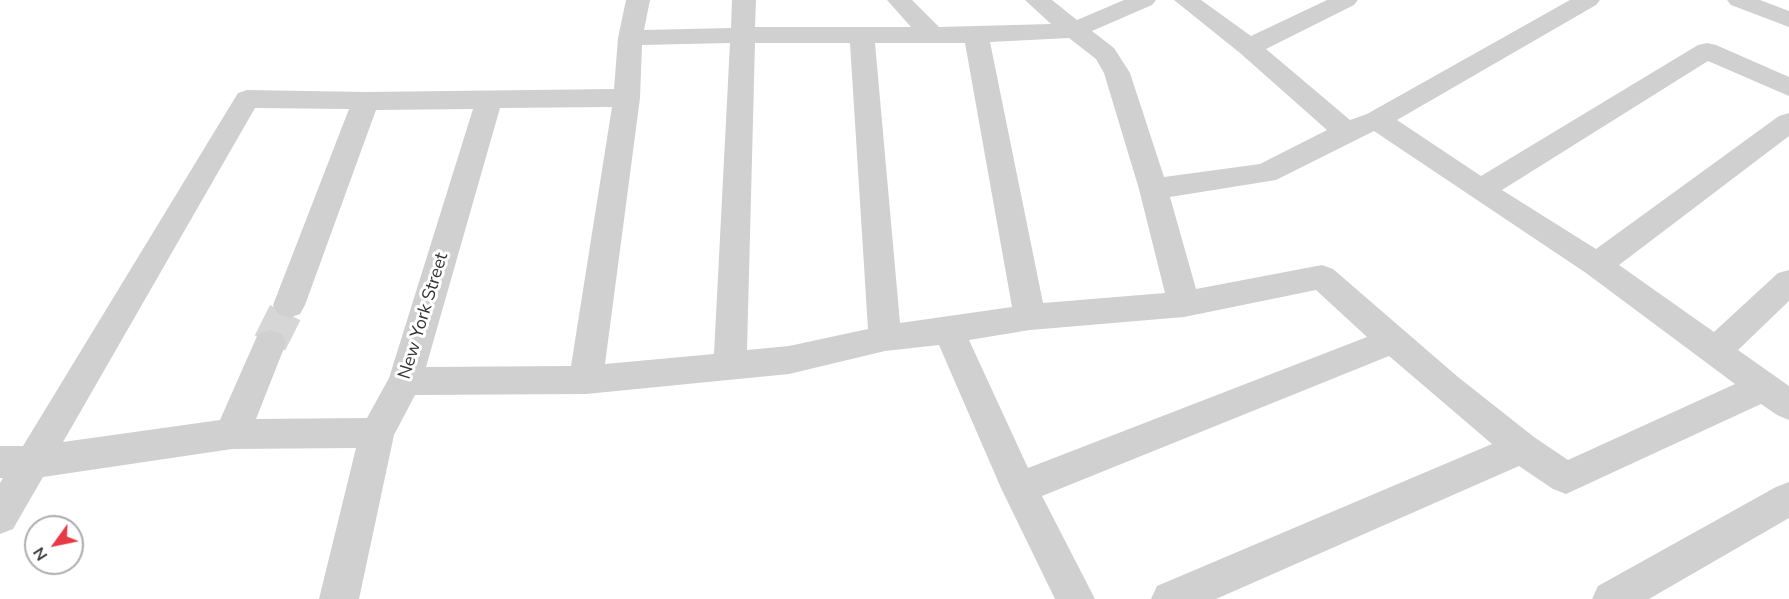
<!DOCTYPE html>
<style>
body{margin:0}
#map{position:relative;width:1789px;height:599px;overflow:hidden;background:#fff;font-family:"Nunito Sans",sans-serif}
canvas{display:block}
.north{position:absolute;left:24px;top:515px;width:60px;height:60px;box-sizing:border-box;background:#fff;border:2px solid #adadad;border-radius:50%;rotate:237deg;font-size:16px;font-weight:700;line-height:24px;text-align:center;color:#333}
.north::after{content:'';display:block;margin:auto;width:21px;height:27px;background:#e63946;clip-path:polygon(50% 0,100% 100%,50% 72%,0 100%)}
</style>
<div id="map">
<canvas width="1789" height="599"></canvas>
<div class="north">N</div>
</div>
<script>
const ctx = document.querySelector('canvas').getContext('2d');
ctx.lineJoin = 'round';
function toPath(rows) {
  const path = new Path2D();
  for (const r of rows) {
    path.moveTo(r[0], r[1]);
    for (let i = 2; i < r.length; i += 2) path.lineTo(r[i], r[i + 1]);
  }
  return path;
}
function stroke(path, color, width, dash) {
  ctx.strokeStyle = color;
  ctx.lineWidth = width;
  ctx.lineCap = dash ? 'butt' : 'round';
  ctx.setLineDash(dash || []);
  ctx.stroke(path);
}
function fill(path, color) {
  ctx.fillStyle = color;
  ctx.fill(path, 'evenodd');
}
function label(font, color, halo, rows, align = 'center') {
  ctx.font = font + ' "Nunito Sans",sans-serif';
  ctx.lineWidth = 6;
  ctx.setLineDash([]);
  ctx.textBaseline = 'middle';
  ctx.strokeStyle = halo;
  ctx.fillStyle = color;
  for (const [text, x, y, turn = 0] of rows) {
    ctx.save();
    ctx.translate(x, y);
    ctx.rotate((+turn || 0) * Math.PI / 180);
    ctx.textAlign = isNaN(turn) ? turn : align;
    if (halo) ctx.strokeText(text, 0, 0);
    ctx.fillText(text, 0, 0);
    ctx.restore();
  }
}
const streetTunnel = toPath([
 [270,343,289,305]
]);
const street = toPath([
 [626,0,650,0,644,30,731,28,732,0,756,0,755,27,911,27,887,0,912,0,939,27,1051,24,1025,0,1052,0,1077,20,1124,0,1156,0,1152,5,1092,31,1114,48,1130,73,1164,177,1260,164,1327,130,1240,53,1174,0,1201,0,1251,36,1327,0,1358,0,1354,5,1266,49,1350,120,1367,114,1570,0,1600,0,1596,5,1397,120,1481,176,1698,45,1707,43,1716,45,1789,77,1789,96,1708,61,1502,190,1596,249,1779,116,1789,113,1789,136,1619,265,1714,332,1778,273,1789,270,1789,301,1738,350,1789,386,1789,420,1777,415,1761,404,1566,494,1553,489,1519,466,1216,599,1151,599,1157,586,1492,444,1389,356,1042,496,1095,599,1055,599,1001,488,939,345,885,351,789,374,586,394,415,395,394,435,359,599,319,599,356,448,232,449,43,477,13,529,0,534,0,483,3,478,0,478,0,446,23,446,238,93,247,90,366,92,614,89,618,38,626,0],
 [1069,38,1096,59,1104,73,1139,189,1165,293,1043,303,990,42,1069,38],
 [730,43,714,354,605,364,640,98,642,45,730,43],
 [755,43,850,43,868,329,789,346,747,350,755,43],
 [875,43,965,43,1012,307,900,323,875,43],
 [612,107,571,366,426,367,500,108,612,107],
 [255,108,349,109,273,305,278,314,289,318,300,314,305,305,376,110,473,109,389,378,367,418,256,419,286,343,282,334,270,330,258,334,220,420,63,442,255,108],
 [1374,131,1586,273,1735,384,1568,460,1534,437,1458,377,1333,269,1322,265,1196,289,1170,197,1276,180,1374,131],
 [1316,290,1367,337,1028,468,969,340,1030,330,1184,317,1316,290],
 [1727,0,1760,0,1789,11,1789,27,1731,5,1727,0],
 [1789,482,1789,518,1649,599,1592,599,1598,586,1776,487,1789,482]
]);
const streetNames = [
 ["New York Street",424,316,-73]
];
stroke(streetTunnel, '#d6d6d6', 34, [34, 17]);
fill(street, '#d0d0d0');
label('18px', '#333', '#fff', streetNames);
</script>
